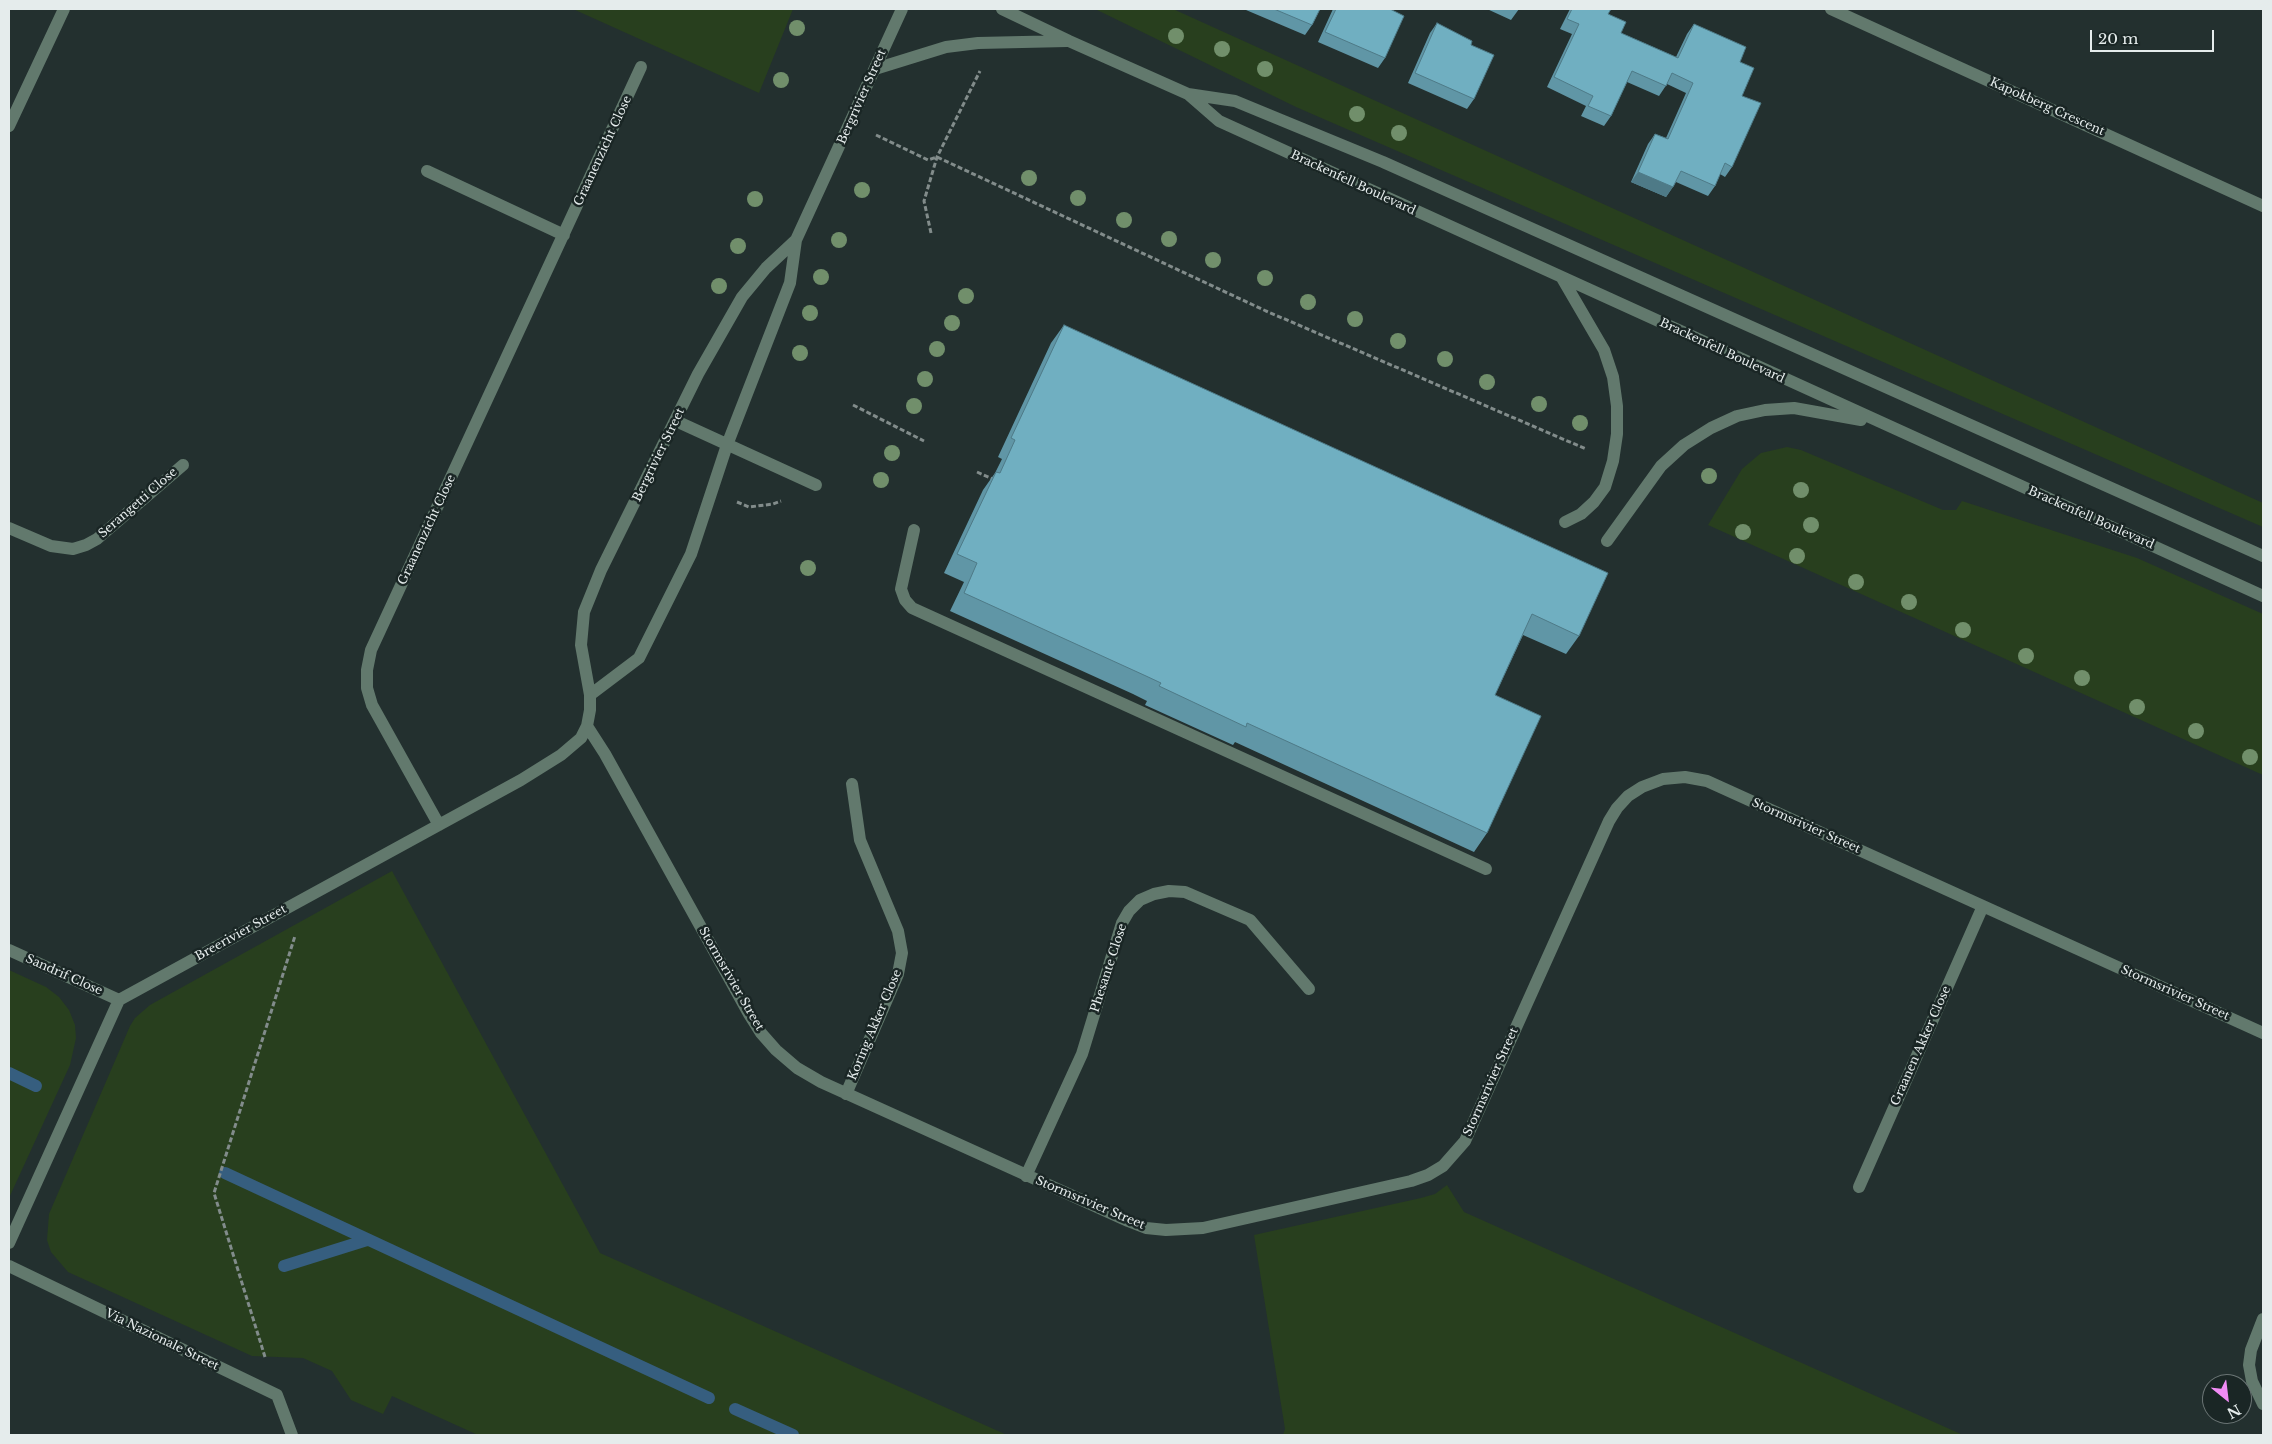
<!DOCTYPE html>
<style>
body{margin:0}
#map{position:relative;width:2272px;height:1444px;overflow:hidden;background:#23302f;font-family:"Libre Baskerville",serif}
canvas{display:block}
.frame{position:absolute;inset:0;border:10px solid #e5ecec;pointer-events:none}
.north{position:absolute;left:2202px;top:1374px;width:50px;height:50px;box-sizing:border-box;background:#1a2625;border:1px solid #6b7575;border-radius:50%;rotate:151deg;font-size:14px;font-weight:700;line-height:20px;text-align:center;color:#e5ecec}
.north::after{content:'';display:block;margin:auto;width:18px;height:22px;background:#f18bf5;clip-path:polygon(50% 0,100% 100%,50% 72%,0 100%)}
.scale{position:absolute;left:2090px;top:30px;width:124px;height:22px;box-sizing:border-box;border:2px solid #e5ecec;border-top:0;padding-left:6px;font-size:15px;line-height:18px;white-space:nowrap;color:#e5ecec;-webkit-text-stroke:4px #1a2625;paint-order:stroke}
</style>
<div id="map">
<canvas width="2272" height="1444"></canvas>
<div class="frame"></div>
<div class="north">N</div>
<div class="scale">20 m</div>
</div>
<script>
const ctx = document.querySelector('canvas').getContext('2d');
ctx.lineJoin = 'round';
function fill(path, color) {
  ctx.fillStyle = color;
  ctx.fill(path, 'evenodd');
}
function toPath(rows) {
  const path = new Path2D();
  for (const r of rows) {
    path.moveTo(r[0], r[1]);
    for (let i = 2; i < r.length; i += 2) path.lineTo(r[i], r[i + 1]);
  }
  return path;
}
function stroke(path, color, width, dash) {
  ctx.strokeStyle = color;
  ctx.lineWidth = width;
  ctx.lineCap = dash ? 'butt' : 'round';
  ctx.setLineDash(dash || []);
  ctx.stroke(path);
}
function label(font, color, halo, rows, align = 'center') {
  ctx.font = font + ' "Libre Baskerville",serif';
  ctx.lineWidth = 5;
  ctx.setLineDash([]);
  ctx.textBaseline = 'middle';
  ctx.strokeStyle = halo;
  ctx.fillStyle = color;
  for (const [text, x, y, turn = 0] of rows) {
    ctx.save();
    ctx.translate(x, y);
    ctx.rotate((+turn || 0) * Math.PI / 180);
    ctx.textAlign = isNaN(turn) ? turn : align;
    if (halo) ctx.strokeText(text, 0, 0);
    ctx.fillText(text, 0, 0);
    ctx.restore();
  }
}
const green = toPath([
 [573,9,793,9,759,93],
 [1095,9,1173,9,2263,503,2263,527,1296,107],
 [1787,447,1801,450,1943,510,1956,510,1962,501,2137,558,2263,614,2263,775,1708,525,1742,469,1761,453],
 [392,871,600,1253,1007,1435,478,1435,392,1396,383,1414,351,1400,332,1371,303,1358,252,1356,68,1272,51,1252,47,1240,49,1214,130,1026,135,1018,150,1005],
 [9,970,46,987,59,997,69,1010,75,1025,76,1038,70,1065,9,1198],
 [1447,1185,1464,1212,1963,1435,1283,1435,1285,1429,1254,1235,1421,1198,1435,1194]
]);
const stream = toPath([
 [9,1073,36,1086],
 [225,1173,709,1398],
 [284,1266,367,1240],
 [735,1409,793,1435]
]);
const path = toPath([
 [876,135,928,160,937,157,1266,311,1586,449],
 [931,233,924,201,937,157,980,71],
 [853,405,924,441],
 [977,472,995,480],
 [737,502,749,507,773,504,781,501],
 [265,1357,214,1193,295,936]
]);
const minor = toPath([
 [1002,9,1069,41,1188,94,1235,101,1383,162,2263,556],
 [1831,9,2263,206],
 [875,69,946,47,978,43,1067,41],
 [1188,94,1219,121,2263,596],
 [9,126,64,9],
 [427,171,564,235],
 [1562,278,1604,350,1613,377,1617,406,1617,434,1613,461,1605,487,1594,502,1581,514,1565,522],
 [676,421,816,485],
 [9,528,51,546,73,549,86,545,97,539,183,465],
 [914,530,901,589,905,600,912,608,1486,869],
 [1607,541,1661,466,1684,445,1711,428,1737,416,1765,410,1794,408,1861,420],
 [590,695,639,658,691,554,727,445,790,283,796,240,902,9],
 [587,726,605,754,749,1014,761,1033,776,1050,797,1068,821,1082,1128,1221,1146,1228,1166,1230,1203,1228,1411,1181,1428,1175,1443,1166,1465,1141,1609,821,1617,808,1628,796,1642,787,1663,779,1685,777,1707,781,2263,1033],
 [439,825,372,705,367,688,367,670,371,650,641,67],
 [9,950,119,1000],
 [846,1094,898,974,902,953,898,931,860,840,852,784],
 [1026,1176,1082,1054,1122,923,1129,911,1140,900,1154,894,1169,891,1185,892,1250,920,1309,989],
 [1859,1187,1983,906],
 [9,1243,119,1000,521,780,561,755,581,738,587,726,590,710,590,695,581,645,584,612,601,570,698,374,742,297,766,268,796,240],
 [9,1266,277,1395,292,1435],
 [2263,1319,2251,1350,2249,1365,2252,1381,2263,1404]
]);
const trees = [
 [797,28],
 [1176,36],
 [1222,49],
 [1265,69],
 [781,80],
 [1357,114],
 [1399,133],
 [1029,178],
 [862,190],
 [1078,198],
 [755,199],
 [1124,220],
 [1169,239],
 [839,240],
 [738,246],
 [1213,260],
 [821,277],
 [1265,278],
 [719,286],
 [966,296],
 [1308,302],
 [810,313],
 [1355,319],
 [952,323],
 [1398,341],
 [937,349],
 [800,353],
 [1445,359],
 [925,379],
 [1487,382],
 [1539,404],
 [914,406],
 [1580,423],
 [892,453],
 [1709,476],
 [881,480],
 [1801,490],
 [1811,525],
 [1743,532],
 [1797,556],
 [808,568],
 [1856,582],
 [1909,602],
 [1963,630],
 [2026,656],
 [2082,678],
 [2137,707],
 [2196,731],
 [2250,757]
];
const wall = toPath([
 [1246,9,1320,9,1312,25,1305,35,1246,10],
 [1333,9,1390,9,1385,58,1378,68,1318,42],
 [1487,9,1519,9,1511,20],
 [1570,9,1611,9,1608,14,1621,33,1676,57,1687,34,1694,24,1740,62,1742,96,1732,167,1725,177,1720,174,1715,186,1708,196,1676,182,1666,197,1631,182,1648,144,1655,134,1666,138,1686,93,1667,84,1659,96,1627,82,1611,116,1604,126,1581,116,1586,106,1547,87,1572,34,1560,29],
 [1437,23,1471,45,1474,99,1467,109,1408,83,1430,33],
 [1064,325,1579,636,1566,654,1523,635,1495,695,1487,833,1474,852,1235,742,1233,745,1145,705,1147,701,1133,694,950,611,964,582,944,573,983,490,995,473,1002,459,998,457,1051,343]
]);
const shadedWall = toPath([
 [1638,172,1673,187,1666,197,1631,182]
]);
const building = toPath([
 [1274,9,1320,9,1312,25,1274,9],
 [1336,9,1390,9,1404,16,1385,58,1325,32,1336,9],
 [1572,9,1611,9,1608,14,1626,22,1621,33,1678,58,1694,24,1746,47,1740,62,1754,68,1742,96,1761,103,1732,167,1725,163,1715,186,1681,171,1673,187,1638,172,1655,134,1668,139,1693,83,1672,73,1666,86,1632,71,1611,116,1588,106,1593,96,1554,77,1579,24,1567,19,1572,9],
 [1437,23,1472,41,1471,45,1494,55,1474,99,1415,73,1437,23],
 [1064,325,1608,573,1579,636,1532,614,1495,695,1541,716,1487,833,1247,723,1246,727,1159,686,1161,683,1146,676,964,593,977,563,957,554,996,472,1000,473,1015,440,1011,438,1064,325]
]);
const streetNames = [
 ["Bergrivier Street",862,97,-66],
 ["Kapokberg Crescent",2047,107,24],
 ["Graanenzicht Close",603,151,-65],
 ["Brackenfell Boulevard",1353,183,25],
 ["Brackenfell Boulevard",1722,351,25],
 ["Bergrivier Street",659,455,-64],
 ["Serangetti Close",138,503,-41],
 ["Brackenfell Boulevard",2091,518,24],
 ["Graanenzicht Close",427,530,-65],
 ["Stormsrivier Street",1806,826,24],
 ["Breerivier Street",241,933,-29],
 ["Phesante Close",1109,968,-72],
 ["Sandrif Close",64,975,24],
 ["Stormsrivier Street",731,979,60],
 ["Stormsrivier Street",2175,993,24],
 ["Koring Akker Close",875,1025,-67],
 ["Graanen Akker Close",1921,1046,-66],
 ["Stormsrivier Street",1491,1082,-66],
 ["Stormsrivier Street",1090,1203,23],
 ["Via Nazionale Street",162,1340,26]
];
fill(green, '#283f1e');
stroke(stream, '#365e7f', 12);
stroke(path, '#828c8b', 3, [5, 2.5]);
stroke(minor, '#62796d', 12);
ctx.fillStyle = '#718f6b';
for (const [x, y] of trees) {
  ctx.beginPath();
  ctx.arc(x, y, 8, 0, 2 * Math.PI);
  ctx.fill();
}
fill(wall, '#6096a6');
fill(shadedWall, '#4e7a87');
fill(building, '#70afc1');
stroke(building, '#4e7a87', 1);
label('12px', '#e5ecec', '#1a2625', streetNames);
</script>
